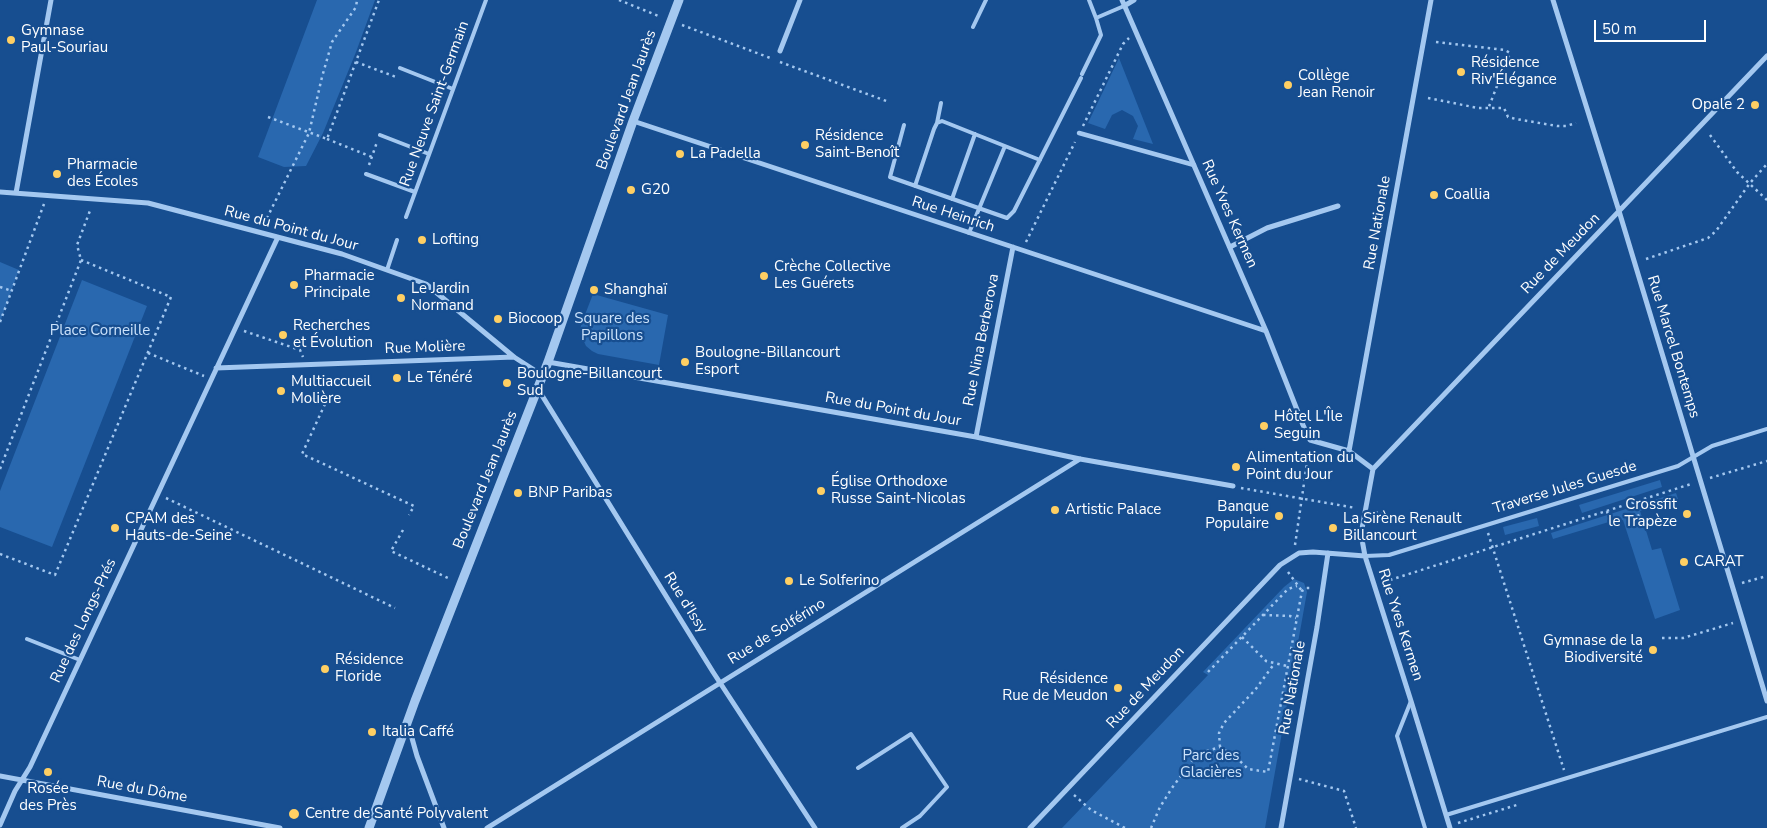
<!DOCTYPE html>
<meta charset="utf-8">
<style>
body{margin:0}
#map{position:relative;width:1767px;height:828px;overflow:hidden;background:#174e90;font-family:"Nunito Sans",sans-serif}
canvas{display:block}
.scale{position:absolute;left:1594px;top:20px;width:112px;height:22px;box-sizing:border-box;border:2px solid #fff;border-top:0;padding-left:6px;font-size:15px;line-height:18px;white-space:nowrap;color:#fff;-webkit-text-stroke:4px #174e90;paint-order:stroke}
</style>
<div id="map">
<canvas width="1767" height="828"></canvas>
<div class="scale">50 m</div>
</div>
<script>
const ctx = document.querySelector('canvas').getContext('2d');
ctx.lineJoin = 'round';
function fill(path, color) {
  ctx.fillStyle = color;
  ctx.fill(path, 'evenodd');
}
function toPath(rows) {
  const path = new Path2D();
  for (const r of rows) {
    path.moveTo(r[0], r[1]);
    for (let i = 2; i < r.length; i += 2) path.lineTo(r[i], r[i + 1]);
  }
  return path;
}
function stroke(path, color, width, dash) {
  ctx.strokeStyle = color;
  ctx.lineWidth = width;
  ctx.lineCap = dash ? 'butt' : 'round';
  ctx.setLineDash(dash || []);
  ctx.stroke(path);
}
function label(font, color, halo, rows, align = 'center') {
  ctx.font = font + ' "Nunito Sans",sans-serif';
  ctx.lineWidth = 4.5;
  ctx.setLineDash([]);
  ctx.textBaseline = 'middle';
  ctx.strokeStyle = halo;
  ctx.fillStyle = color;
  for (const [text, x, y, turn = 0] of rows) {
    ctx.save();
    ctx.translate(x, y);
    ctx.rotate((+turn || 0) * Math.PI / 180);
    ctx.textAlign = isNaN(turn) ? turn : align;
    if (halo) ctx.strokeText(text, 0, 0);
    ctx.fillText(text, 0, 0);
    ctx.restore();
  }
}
const green = toPath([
 [317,0,375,0,356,52,323,133,306,166,284,167,258,157],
 [1119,58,1153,144,1133,139,1138,126,1133,116,1122,110,1112,115,1105,129,1088,123],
 [0,262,19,270,0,322],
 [82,280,147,306,52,547,0,527,0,491],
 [593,294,668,315,659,365,598,354,592,351,586,346,580,333,581,325],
 [1660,480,1662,487,1582,513,1579,505],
 [1676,493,1678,499,1640,511,1652,550,1661,548,1680,610,1655,619,1623,520,1612,523,1612,521,1553,539,1551,533],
 [1537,518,1539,526,1505,535,1503,527],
 [1294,579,1304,583,1307,592,1265,828,1062,828,1208,675,1203,672,1284,587]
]);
const path = toPath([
 [619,0,661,17],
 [682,25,773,59],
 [1436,42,1505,50,1510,53,1488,109],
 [356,62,396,77],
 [780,62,889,102],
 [1428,98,1478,108,1504,108,1508,117,1516,119,1557,126,1566,126,1576,123],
 [268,117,327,139,379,0],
 [1083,126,1123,44,1129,38],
 [1710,135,1737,172,1767,200],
 [327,139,372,157],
 [369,165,377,142],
 [264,224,309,133,322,77,332,42,356,7,357,0],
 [1026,242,1075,142],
 [1646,259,1708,238,1716,231,1750,183,1767,164],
 [0,287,12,291],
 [0,322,44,204],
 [244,331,300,350,303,357],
 [148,353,204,376],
 [325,404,302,454,414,506,409,515],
 [0,469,81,260,77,245,91,208],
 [1710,478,1767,461],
 [1241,488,1356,508],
 [166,498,395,608],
 [1634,502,1639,518,1642,517],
 [1607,511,1610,524],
 [1375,512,1385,514],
 [403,530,391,551,450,579],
 [1488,533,1564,770],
 [1295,545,1309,449],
 [0,554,55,575,171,297,81,260],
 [1288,572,1302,591],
 [1390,580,1691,484],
 [1742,583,1767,576],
 [1263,615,1290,616,1296,618],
 [1242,637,1266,661,1287,666],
 [1662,638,1683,638,1733,623],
 [1208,672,1288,589,1297,586],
 [1220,747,1219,733,1224,723,1255,690,1274,664],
 [1299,779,1344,791,1356,828],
 [1074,795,1091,810,1125,828],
 [1458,823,1520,804],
 [1151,828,1160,807,1172,788,1197,754,1220,747,1237,758,1248,769,1268,772,1302,591,1306,588,1313,588]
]);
const service = toPath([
 [1096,18,1124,6],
 [973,27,986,0],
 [400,68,453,89],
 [1082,74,1101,35,1096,18,1089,0],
 [937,123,941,103],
 [904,125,890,177,1007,218,1014,211,1081,78],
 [380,135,429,154],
 [366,174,415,192],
 [915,186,934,129,937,123,942,121,1040,160],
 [952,199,975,134],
 [406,217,486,0],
 [969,233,1005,146],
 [387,270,397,240],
 [1365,556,1389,555,1678,466,1712,446,1767,429],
 [27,639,80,660],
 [1411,701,1397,736,1425,828],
 [858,768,911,734,947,787,920,816,902,828],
 [1446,815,1767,717]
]);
const pedestrian = toPath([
 [1079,133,1194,165]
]);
const minor = toPath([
 [1122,0,1266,331,1303,425,1310,440,1349,451,1373,469],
 [1553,0,1619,211,1767,701],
 [1124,6,1134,0],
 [780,51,800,0],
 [633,121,1266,331],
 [0,192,148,203,342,254,426,284,514,357,542,375],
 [16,193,51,0],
 [1230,247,1267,228,1338,206],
 [548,362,976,437,1080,459,1233,486],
 [216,368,514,357],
 [538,389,713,672,815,828],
 [976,437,1013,247],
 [1349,451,1431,0],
 [1373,469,1767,56],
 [1373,469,1361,534,1365,556,1411,701,1450,828],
 [408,724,417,756,444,828],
 [0,776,280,828],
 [0,825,15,791,30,767,278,237],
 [487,828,1080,459],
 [1030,828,1280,565,1299,553,1313,552,1365,556],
 [1281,828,1317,627,1328,553]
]);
const tertiary = toPath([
 [369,828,415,701,548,362,633,121,679,0]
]);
const markers = [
 [11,40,5,"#ffcf63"],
 [1461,72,5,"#ffcf63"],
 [1288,85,5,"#ffcf63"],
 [1755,105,5,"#ffcf63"],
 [805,145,5,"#ffcf63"],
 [680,154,5,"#ffcf63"],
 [57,174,5,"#ffcf63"],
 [631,190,5,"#ffcf63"],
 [1434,195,5,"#ffcf63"],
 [422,240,5,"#ffcf63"],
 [764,276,5,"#ffcf63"],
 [294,285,5,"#ffcf63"],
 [594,290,5,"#ffcf63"],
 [401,298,5,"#ffcf63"],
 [498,319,5,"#ffcf63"],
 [283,335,5,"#ffcf63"],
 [685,362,5,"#ffcf63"],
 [397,378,5,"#ffcf63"],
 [507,383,5,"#ffcf63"],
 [281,391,5,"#ffcf63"],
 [1264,426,5,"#ffcf63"],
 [1236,467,5,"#ffcf63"],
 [821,491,5,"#ffcf63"],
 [518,493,5,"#ffcf63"],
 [1055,510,5,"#ffcf63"],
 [1687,514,5,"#ffcf63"],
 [1279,516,5,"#ffcf63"],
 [115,528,5,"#ffcf63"],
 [1333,528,5,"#ffcf63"],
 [1684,562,5,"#ffcf63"],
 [789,581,5,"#ffcf63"],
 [1653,650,5,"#ffcf63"],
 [325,669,5,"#ffcf63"],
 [1118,688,5,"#ffcf63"],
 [372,732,5,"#ffcf63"],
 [48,772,5,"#ffcf63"],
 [294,814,6,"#ffcf63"]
];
const poiNames = [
 ["Gymnase",21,31],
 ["Paul-Souriau",21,48],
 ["Résidence",1471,63],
 ["Riv'Élégance",1471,80],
 ["Collège",1298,76],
 ["Jean Renoir",1298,93],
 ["Opale 2",1745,105,"right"],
 ["Résidence",815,136],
 ["Saint-Benoît",815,153],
 ["La Padella",690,154],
 ["Pharmacie",67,165],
 ["des Écoles",67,182],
 ["G20",641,190],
 ["Coallia",1444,195],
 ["Lofting",432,240],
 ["Crèche Collective",774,267],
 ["Les Guérets",774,284],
 ["Pharmacie",304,276],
 ["Principale",304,293],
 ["Le Jardin",411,289],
 ["Normand",411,306],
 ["Shanghaï",604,290],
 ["Biocoop",508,319],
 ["Recherches",293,326],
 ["et Évolution",293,343],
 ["Boulogne-Billancourt",695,353],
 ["Esport",695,370],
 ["Boulogne-Billancourt",517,374],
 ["Sud",517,391],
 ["Le Ténéré",407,378],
 ["Multiaccueil",291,382],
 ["Molière",291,399],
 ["Hôtel L'Île",1274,417],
 ["Seguin",1274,434],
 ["Alimentation du",1246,458],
 ["Point du Jour",1246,475],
 ["Église Orthodoxe",831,482],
 ["Russe Saint-Nicolas",831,499],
 ["BNP Paribas",528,493],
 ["Crossfit",1677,505,"right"],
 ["le Trapèze",1677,522,"right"],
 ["Banque",1269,507,"right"],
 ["Populaire",1269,524,"right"],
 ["Artistic Palace",1065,510],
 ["CPAM des",125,519],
 ["Hauts-de-Seine",125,536],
 ["La Sirène Renault",1343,519],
 ["Billancourt",1343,536],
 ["CARAT",1694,562],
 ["Le Solferino",799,581],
 ["Gymnase de la",1643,641,"right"],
 ["Biodiversité",1643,658,"right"],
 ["Résidence",335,660],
 ["Floride",335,677],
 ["Résidence",1108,679,"right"],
 ["Rue de Meudon",1108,696,"right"],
 ["Italia Caffé",382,732],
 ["Rosée",48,789,"center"],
 ["des Près",48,806,"center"],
 ["Centre de Santé Polyvalent",305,814]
];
const streetNames = [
 ["Boulevard Jean Jaurès",627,100,-70],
 ["Rue Neuve Saint-Germain",435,104,-70],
 ["Rue Yves Kermen",1229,214,66],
 ["Rue Heinrich",953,215,18],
 ["Rue Nationale",1378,223,-80],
 ["Rue du Point du Jour",291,229,15],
 ["Rue de Meudon",1561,254,-46],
 ["Rue Nina Berberova",982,340,-79],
 ["Rue Marcel Bontemps",1673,347,73],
 ["Rue Molière",425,348,-2],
 ["Rue du Point du Jour",893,410,10],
 ["Boulevard Jean Jaurès",486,480,-68],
 ["Traverse Jules Guesde",1565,488,-17],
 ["Rue d'Issy",685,603,58],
 ["Rue des Longs-Prés",84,621,-65],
 ["Rue Yves Kermen",1400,625,72],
 ["Rue de Solférino",777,632,-32],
 ["Rue de Meudon",1146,688,-47],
 ["Rue Nationale",1293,688,-80],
 ["Rue du Dôme",142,790,10]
];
const parkNames = [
 ["Square des",612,319],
 ["Papillons",612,336],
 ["Place Corneille",100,331],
 ["Parc des",1211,756],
 ["Glacières",1211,773]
];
fill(green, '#2968af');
stroke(path, '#a4c8f0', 2.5, [2.5, 4]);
stroke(service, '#a4c8f0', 4);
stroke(pedestrian, '#a4c8f0', 4.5);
stroke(minor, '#a4c8f0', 5);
stroke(tertiary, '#a4c8f0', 9);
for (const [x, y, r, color] of markers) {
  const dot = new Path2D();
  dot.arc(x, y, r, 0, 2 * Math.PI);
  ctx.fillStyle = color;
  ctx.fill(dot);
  stroke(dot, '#174e90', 2);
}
label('15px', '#fff', '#174e90', poiNames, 'left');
label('15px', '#fff', '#174e90', streetNames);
label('15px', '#cbe2fb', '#174e90', parkNames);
</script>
